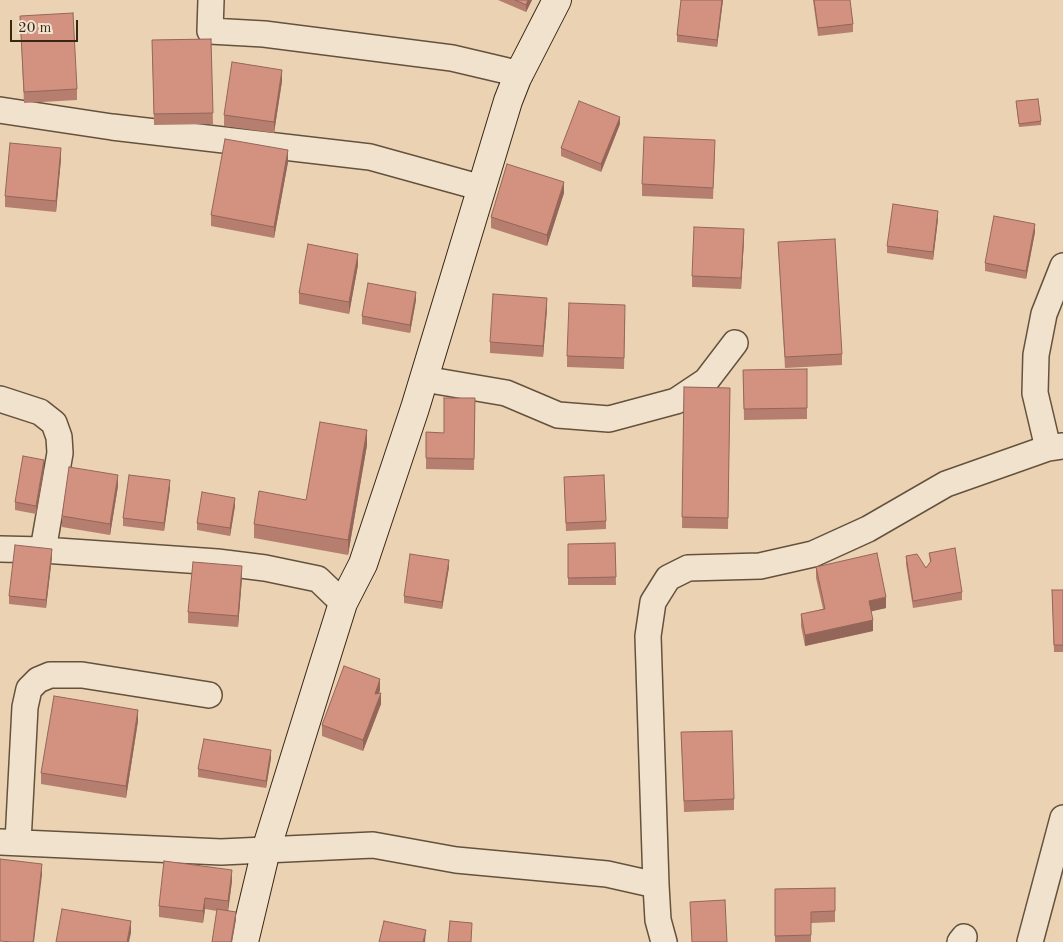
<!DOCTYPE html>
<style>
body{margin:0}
#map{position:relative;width:1063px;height:942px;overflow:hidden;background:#ead2b3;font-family:"Old Standard TT",serif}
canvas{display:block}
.scale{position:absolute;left:10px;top:20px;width:68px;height:22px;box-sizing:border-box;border:2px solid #392716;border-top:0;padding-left:6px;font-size:15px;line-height:18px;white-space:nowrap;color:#392716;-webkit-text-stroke:4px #f1e2ce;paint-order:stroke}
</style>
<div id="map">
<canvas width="1063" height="942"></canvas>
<div class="scale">20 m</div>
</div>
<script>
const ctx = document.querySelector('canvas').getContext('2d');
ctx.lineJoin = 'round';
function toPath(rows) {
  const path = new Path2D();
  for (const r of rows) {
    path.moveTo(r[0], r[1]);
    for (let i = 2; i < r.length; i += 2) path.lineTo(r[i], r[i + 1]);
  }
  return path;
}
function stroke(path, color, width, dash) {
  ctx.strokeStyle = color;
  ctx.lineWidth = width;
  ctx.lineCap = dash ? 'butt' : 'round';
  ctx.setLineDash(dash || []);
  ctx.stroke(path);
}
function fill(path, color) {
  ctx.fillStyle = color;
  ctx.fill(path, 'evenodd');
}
const street = toPath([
 [211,0,210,31,264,34,452,58,520,74],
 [0,110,112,127,370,157,482,188],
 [424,379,506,393,558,415,609,419,676,401,706,381,735,343],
 [0,399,40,412,54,423,59,437,60,453,43,550],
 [1048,448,1035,393,1036,355,1044,314,1063,266],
 [0,549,43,550,217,562,265,568,318,579,343,603],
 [0,842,221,852,373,845,456,860,607,874,656,885,658,920,664,942],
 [18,842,25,707,29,689,38,680,50,675,82,675,209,695],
 [656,885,648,636,653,602,668,578,688,568,760,566,813,554,868,529,946,484,1048,448,1063,446],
 [960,942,964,937],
 [1030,942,1063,818]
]);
const secondary = toPath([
 [244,942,266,850,322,670,343,603,363,564,415,408,508,101,517,78,557,0]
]);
const wall = toPath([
 [498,0,532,0,526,12],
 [681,0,723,0,717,47,677,42,677,35],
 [813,0,850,0,853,24,853,32,818,36],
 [20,16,77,89,77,100,24,103],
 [211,39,213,124,154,125,152,40],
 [282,81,274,133,224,126,224,115],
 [1016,101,1041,121,1041,125,1019,127],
 [620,124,601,172,561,156,561,148],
 [715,151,713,199,642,196,642,184],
 [61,159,56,212,5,207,5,196],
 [288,162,274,238,211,226,211,215],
 [564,193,547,246,491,228,491,217],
 [938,219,933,260,887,253,887,246],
 [1035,232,1026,279,985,271,985,263],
 [744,240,741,289,692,287,692,276],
 [778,242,842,354,842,365,785,368],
 [358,265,349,314,299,304,299,293],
 [416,300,410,333,362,324,362,316],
 [547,309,543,357,490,353,490,342],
 [625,316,624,369,567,367,567,356],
 [807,369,807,419,744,420,743,370],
 [684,387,730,388,728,529,682,528],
 [475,398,474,470,426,469,426,432,444,433],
 [367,445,348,555,254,538,254,524,306,500],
 [44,468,36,514,15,510,15,502],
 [564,485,606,521,606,529,566,531],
 [118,486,110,535,62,527,62,516],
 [170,488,164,531,123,526,123,518],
 [235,506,230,536,197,530,197,523],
 [615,543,616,585,568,585,568,544],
 [929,553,962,592,962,600,913,608,906,564,906,556,926,568,930,563],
 [52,557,46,608,9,604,9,596],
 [449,567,442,609,404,603,404,596],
 [816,567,886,608,871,611,873,631,805,646,801,626,801,614,823,609,816,578],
 [242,578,238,627,188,623,188,612],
 [1052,590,1063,590,1063,652,1054,652],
 [380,690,379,693,381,704,363,751,322,736,322,725],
 [138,721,126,798,41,784,41,773],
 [681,732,734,799,734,810,684,812],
 [271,758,266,788,198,777,198,769],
 [232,881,228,910,236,919,232,942,212,942,217,911,205,909,203,923,159,917,159,906],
 [835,888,835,922,811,923,811,942,775,942,775,889]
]);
const shadedWall = toPath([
 [528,0,532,0,526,12,526,5],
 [722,0,723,0,717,47,717,40],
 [282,70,282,81,274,133,274,122],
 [620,117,620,124,601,172,601,164],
 [61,148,61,159,56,212,56,201],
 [288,150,288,162,274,238,274,227],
 [564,182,564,193,547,246,547,235],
 [938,211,938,219,933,260,933,252],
 [1035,224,1035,232,1026,279,1026,271],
 [744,229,744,240,741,289,741,278],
 [358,254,358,265,349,314,349,302],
 [416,292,416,300,410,333,410,325],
 [547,298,547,309,543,357,543,346],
 [367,430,367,445,348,555,348,540],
 [44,460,44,468,36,514,36,506],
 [118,475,118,486,110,535,110,524],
 [170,480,170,488,164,531,164,523],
 [235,498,235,506,230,536,230,528],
 [52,549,52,557,46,608,46,600],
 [449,560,449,567,442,609,442,602],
 [242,566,242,578,238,627,238,616],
 [886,597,886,608,869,612,869,601],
 [873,620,873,631,805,646,805,635],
 [380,679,380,690,375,705,375,694],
 [381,693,381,704,363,751,363,740],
 [138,710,138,721,126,798,126,786],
 [271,750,271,758,266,788,266,781],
 [42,864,42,875,34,942,33,942],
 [232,870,232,881,228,912,228,901],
 [205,898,205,909,203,923,203,911],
 [236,912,236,919,232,942,231,942],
 [131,921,131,933,129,942,127,942],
 [426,930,425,942,423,942]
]);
const building = toPath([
 [515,0,528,0,526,5,515,0],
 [681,0,722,0,717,40,677,35,681,0],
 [814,0,850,0,853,24,818,28,814,0],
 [73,13,77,89,24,92,20,16,73,13],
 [211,39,213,113,154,114,152,40,211,39],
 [232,62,282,70,274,122,224,115,232,62],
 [1038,99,1041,121,1019,124,1016,101,1038,99],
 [579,101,620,117,601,164,561,148,579,101],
 [644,137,715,140,713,188,642,184,644,137],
 [225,139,288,150,274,227,211,215,225,139],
 [10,143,61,148,56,201,5,196,10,143],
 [507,164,564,182,547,235,491,217,507,164],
 [893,204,938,211,933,252,887,246,893,204],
 [994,216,1035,224,1026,271,985,263,994,216],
 [694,227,744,229,741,278,692,276,694,227],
 [835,239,842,354,785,357,778,242,835,239],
 [308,244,358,254,349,302,299,293,308,244],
 [368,283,416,292,410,325,362,316,368,283],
 [493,294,547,298,543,346,490,342,493,294],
 [569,303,625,305,624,358,567,356,569,303],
 [807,369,807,408,744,409,743,370,807,369],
 [684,387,730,388,728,518,682,517,684,387],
 [444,398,475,398,474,459,426,458,426,432,444,433,444,398],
 [320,422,367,430,348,540,254,524,259,491,306,500,320,422],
 [23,456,44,460,36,506,15,502,23,456],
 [69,467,118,475,110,524,62,516,69,467],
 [129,475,170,480,164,523,123,518,129,475],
 [604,475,606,521,566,523,564,477,604,475],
 [202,492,235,498,230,528,197,523,202,492],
 [615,543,616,577,568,578,568,544,615,543],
 [15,545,52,549,46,600,9,596,15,545],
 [955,548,962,592,913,601,906,556,917,554,926,568,931,561,929,553,955,548],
 [877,553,886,597,869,601,873,620,805,635,801,614,825,609,816,567,877,553],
 [410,554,449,560,442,602,404,596,410,554],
 [193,562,242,566,238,616,188,612,193,562],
 [1052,590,1063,590,1063,645,1054,645,1052,590],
 [344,666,380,679,375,694,381,693,363,740,322,725,344,666],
 [54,696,138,710,126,786,41,773,54,696],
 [732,731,734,799,684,801,681,732,732,731],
 [204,739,271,750,266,781,198,769,204,739],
 [0,859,42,864,33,942,12,942,0,941,0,859],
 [164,861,232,870,228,901,205,898,203,911,159,906,164,861],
 [835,888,835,911,811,912,811,935,775,936,775,889,835,888],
 [725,900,727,942,692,942,690,902,725,900],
 [62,909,131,921,127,942,56,942,62,909],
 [217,909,236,912,231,942,212,942,217,909],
 [384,921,426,930,423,942,379,942,384,921],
 [450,921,472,923,471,942,448,942,450,921]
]);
stroke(street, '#65523d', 28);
stroke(secondary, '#392716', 30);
stroke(street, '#f1e2ce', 25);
stroke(secondary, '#f1e2ce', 28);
fill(wall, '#b57e6e');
fill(shadedWall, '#94665a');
fill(building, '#d39280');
stroke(building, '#94665a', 1);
</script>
